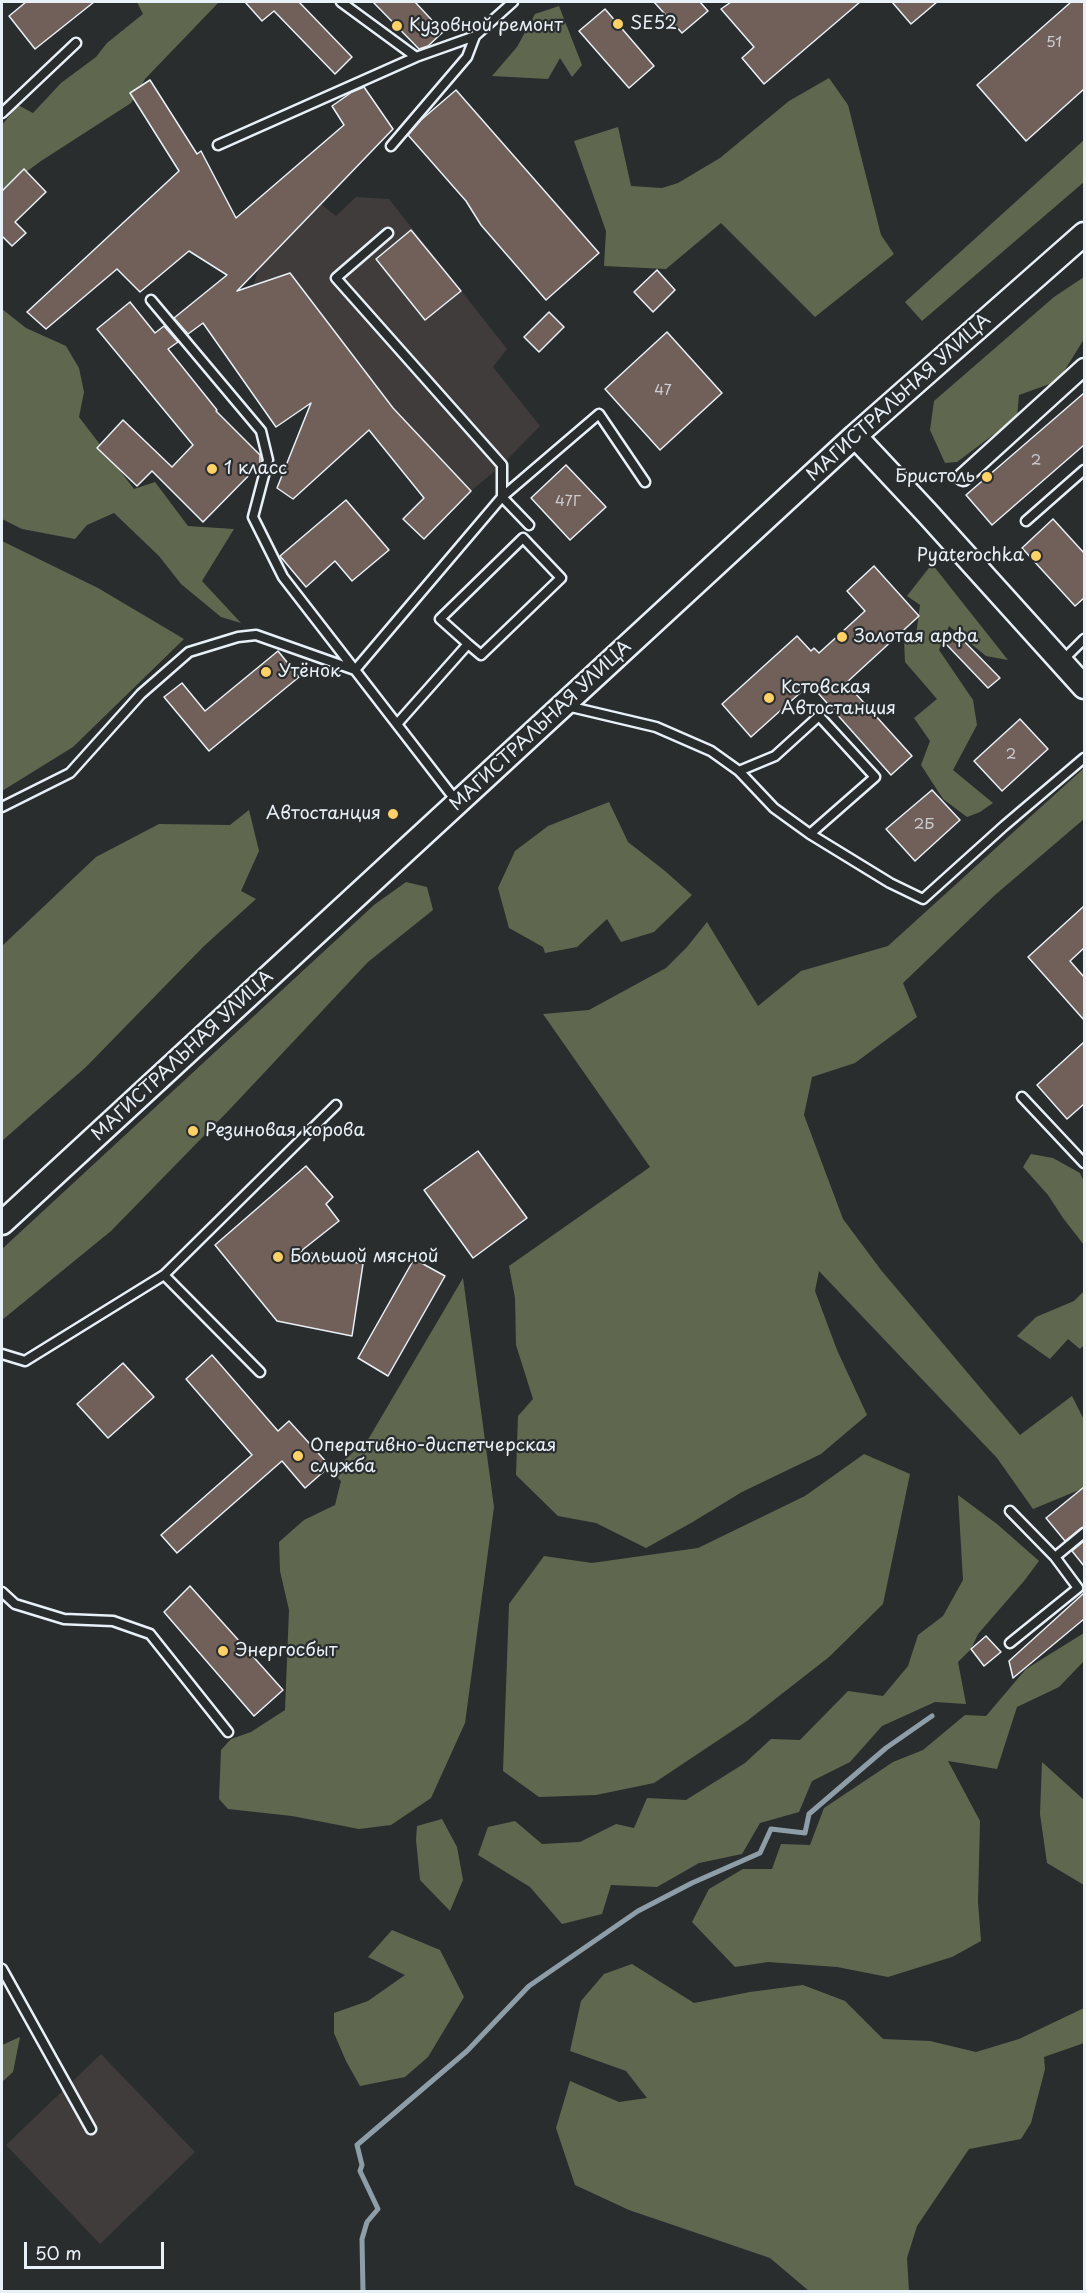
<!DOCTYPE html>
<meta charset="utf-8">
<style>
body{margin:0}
#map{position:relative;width:1086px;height:2293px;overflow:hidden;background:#2a2d2e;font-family:"Playpen Sans",sans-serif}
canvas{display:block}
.frame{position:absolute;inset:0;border:3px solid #e8f1f8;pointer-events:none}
.scale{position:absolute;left:24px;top:2242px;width:140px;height:27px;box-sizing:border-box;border:3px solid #e8f1f8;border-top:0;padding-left:8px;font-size:18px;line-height:21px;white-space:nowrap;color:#e8f1f8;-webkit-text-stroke:4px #2a2d2e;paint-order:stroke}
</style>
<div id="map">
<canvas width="1086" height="2293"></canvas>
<div class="frame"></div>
<div class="scale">50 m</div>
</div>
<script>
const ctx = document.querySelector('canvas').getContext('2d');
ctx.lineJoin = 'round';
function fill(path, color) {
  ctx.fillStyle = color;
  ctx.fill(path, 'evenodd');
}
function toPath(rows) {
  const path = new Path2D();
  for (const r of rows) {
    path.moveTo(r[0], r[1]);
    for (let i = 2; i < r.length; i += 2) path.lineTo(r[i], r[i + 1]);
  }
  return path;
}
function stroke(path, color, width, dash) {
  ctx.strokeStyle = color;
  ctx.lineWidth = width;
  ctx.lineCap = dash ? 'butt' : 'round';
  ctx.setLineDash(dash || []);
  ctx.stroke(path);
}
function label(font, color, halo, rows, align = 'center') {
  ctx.font = font + ' "Playpen Sans",sans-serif';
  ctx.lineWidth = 4.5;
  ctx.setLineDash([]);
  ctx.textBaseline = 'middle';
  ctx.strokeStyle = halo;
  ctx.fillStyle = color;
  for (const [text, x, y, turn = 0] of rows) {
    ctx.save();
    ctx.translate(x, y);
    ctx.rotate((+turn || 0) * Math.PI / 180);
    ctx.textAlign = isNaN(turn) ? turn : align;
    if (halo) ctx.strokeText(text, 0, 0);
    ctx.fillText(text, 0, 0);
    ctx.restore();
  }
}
const built = toPath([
 [356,197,389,199,507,349,493,367,540,426,502,465,471,491,393,408,290,273,253,286,259,268,321,204,336,216],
 [101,2054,195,2152,100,2244,6,2145]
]);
const green = toPath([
 [137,2,219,2,145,79,131,103,41,161,2,190,2,125,18,105,33,113,61,83,96,57,107,43,143,14],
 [559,6,582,65,572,77,560,58,548,79,492,76,517,47,535,14],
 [829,78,848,105,881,235,894,254,815,317,721,223,666,269,604,266,606,231,574,141,618,127,631,186,662,188,678,183,720,158,789,101],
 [1084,140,1084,182,922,321,905,302],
 [1084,277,1084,339,1058,381,1019,395,1017,417,957,462,945,463,930,430,934,401,1054,297],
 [2,309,26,328,66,346,79,368,84,392,79,417,134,489,155,482,188,526,234,529,202,581,241,623,221,617,181,584,159,556,114,513,87,525,75,539,22,529,2,519],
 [2,541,98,588,184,639,73,747,2,791],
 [932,564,1008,660,986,656,949,626,939,650,973,700,977,725,953,770,993,803,980,812,967,817,943,799,921,765,930,741,914,718,937,699,905,662,904,640,916,635,920,605,907,596],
 [1084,768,1084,819,995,895,903,983,917,1017,855,1063,812,1077,804,1115,843,1219,881,1270,1020,1435,1072,1396,1084,1420,1084,1488,1033,1509,997,1458,819,1271,815,1291,837,1350,867,1415,821,1454,742,1492,691,1523,646,1548,596,1523,558,1516,516,1475,518,1416,533,1399,516,1345,515,1298,509,1266,650,1167,543,1014,589,1010,666,968,687,947,707,922,758,1006,801,971,888,946],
 [609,802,628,842,665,871,692,895,654,932,621,942,607,919,577,947,545,953,543,947,509,928,498,888,515,851,548,826],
 [249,810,259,851,241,891,256,899,204,946,86,1067,2,1141,2,946,96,857,159,824,230,825],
 [406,882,427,887,433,910,368,962,231,1108,111,1231,2,1320,2,1249,374,905],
 [1031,1154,1053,1158,1080,1173,1084,1182,1084,1245,1063,1218,1048,1195,1023,1167],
 [463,1278,494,1507,465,1723,431,1798,391,1825,359,1829,292,1816,228,1809,219,1799,221,1750,231,1739,251,1732,285,1710,289,1610,280,1571,279,1542,304,1520,335,1505,341,1481,331,1472,369,1438],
 [1084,1291,1084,1345,1080,1349,1068,1339,1050,1359,1017,1336,1036,1317,1074,1301],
 [864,1454,910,1474,883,1604,829,1657,747,1721,654,1783,596,1795,539,1797,503,1771,509,1604,544,1556,592,1563,698,1548,805,1496],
 [958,1495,997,1524,1039,1561,1024,1581,978,1634,971,1649,958,1662,966,1704,935,1702,882,1726,850,1762,812,1781,799,1812,760,1823,742,1854,699,1863,657,1887,611,1885,602,1914,562,1924,530,1887,478,1855,488,1827,515,1821,542,1844,580,1842,616,1824,634,1828,647,1798,686,1800,745,1763,771,1739,800,1740,848,1691,883,1696,908,1666,918,1635,943,1616,963,1580],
 [1084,1633,1084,1661,1059,1687,1017,1707,997,1769,948,1761,980,1821,978,1902,981,1941,952,1957,888,1977,837,1967,768,1962,735,1967,692,1922,709,1889,743,1869,772,1869,781,1844,810,1845,824,1808,893,1762,923,1750,965,1715,986,1716,1026,1669],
 [1042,1762,1084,1800,1084,1885,1047,1863,1040,1814],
 [442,1819,457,1847,463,1880,450,1911,420,1880,416,1840,417,1826],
 [392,1930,440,1950,464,1997,428,2057,405,2077,360,2086,346,2061,334,2033,334,2013,368,2001,405,1975,368,1957],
 [632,1964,694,2003,750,1992,803,1985,845,2001,883,2039,930,2041,976,2052,1019,2039,1084,2008,1084,2043,1044,2057,1045,2069,1031,2123,1021,2139,969,2149,917,2226,907,2258,909,2291,809,2291,770,2258,629,2210,575,2185,556,2128,570,2081,619,2102,647,2098,626,2071,570,2051,581,2001,604,1974],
 [20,2037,13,2072,2,2082,2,2045]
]);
const stream = toPath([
 [363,2292,362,2239,367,2222,378,2209,360,2171,362,2165,357,2145,467,2051,529,1986,638,1911,692,1883,760,1853,771,1829,805,1833,809,1814,886,1748,932,1716]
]);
const building = toPath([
 [26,2,94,2,35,49,9,16,26,2],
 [245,2,299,2,352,57,335,74,274,11,262,21,245,2],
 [373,2,415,2,443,32,428,46,419,49,373,2],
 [654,2,700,2,708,11,682,33,654,2],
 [731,2,860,2,764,84,742,58,754,47,721,9,731,2],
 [892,2,937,2,911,24,892,2],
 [1071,2,1084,2,1084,89,1026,141,977,85,1071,2],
 [605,9,654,66,629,88,579,31,605,9],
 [150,80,197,154,201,151,236,218,344,125,332,106,352,92,364,87,393,129,237,291,290,273,393,408,471,491,424,539,403,519,424,498,369,430,293,499,277,488,311,403,276,427,203,323,188,334,174,318,227,275,189,251,140,292,117,269,46,329,27,312,179,171,130,93,150,80],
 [456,90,599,253,546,300,481,225,466,201,408,135,421,120,456,90],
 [24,169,46,192,15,222,26,233,12,246,2,236,2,191,24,169],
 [411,230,461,291,425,320,376,259,411,230],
 [657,270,675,290,653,312,634,292,657,270],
 [130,302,155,333,164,326,178,342,168,349,217,410,216,411,260,455,260,464,203,522,152,471,137,486,97,448,123,420,172,467,193,445,97,329,130,302],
 [549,312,564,327,539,352,524,337,549,312],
 [667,332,722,393,660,450,605,389,667,332],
 [1084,393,1084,445,992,525,966,495,1084,393],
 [566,465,606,507,570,540,531,498,566,465],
 [346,500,389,550,352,581,335,561,306,587,280,556,346,500],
 [1053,519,1084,553,1084,598,1075,606,1022,548,1053,519],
 [874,566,919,616,846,683,912,756,891,775,810,684,751,737,722,704,797,636,811,651,814,648,819,653,865,611,847,591,874,566],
 [957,634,1000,678,988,688,946,644,957,634],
 [278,651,299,677,209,751,164,697,182,683,205,711,278,651],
 [1020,719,1048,749,1002,791,974,761,1020,719],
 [932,790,960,820,915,861,886,829,932,790],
 [1084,906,1084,948,1070,961,1084,977,1084,1020,1028,957,1084,906],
 [1084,1042,1084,1104,1067,1119,1037,1085,1084,1042],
 [478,1151,527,1218,473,1258,424,1190,478,1151],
 [306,1166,333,1197,326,1204,339,1221,301,1251,363,1264,352,1336,277,1321,215,1245,306,1166],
 [414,1259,445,1276,388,1376,358,1358,414,1259],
 [212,1355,278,1431,289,1421,330,1466,305,1488,282,1461,177,1553,161,1535,252,1455,186,1379,212,1355],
 [123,1363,154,1397,108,1438,77,1404,123,1363],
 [1084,1487,1084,1527,1065,1541,1046,1518,1084,1487],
 [1084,1541,1084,1566,1072,1551,1084,1541],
 [190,1586,283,1690,254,1716,164,1612,190,1586],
 [1084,1593,1084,1619,1013,1678,1009,1661,1084,1593],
 [986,1636,1001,1652,984,1666,971,1649,986,1636]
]);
const service = toPath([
 [341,2,416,57,475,36],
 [2,113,76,43],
 [218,145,416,57],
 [391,146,467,57,475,36,513,2],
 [151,300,261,431,268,460,253,517,283,577,355,670,502,497,502,465,336,278,388,233],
 [1026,521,1084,470],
 [529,525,502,497,599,414,645,482],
 [1061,662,1084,639],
 [567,706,656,727,711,751,739,771,774,808,810,834,890,883,923,899,1004,826,1084,758],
 [397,724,468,644,440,619,523,538,561,578,481,655,468,644],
 [739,771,775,756,819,716,875,777,810,834],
 [2,807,70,773,141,694,189,652,238,637,256,635,355,670,457,802],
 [1022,1097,1084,1163],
 [164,1275,336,1105],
 [2,1354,25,1361,164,1275,260,1372],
 [1010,1511,1055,1557],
 [2,1592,15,1604,64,1619,113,1621,150,1634,228,1732],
 [1010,1643,1078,1588,1055,1557,1084,1533],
 [2,1969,91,2129]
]);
const minor = toPath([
 [963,477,1084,367]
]);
const secondary = toPath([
 [855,436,927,513,1084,687],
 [2,1223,855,436,1084,234]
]);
const markers = [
 [618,24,6,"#ffd166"],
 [397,26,6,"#ffd166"],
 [212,469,6,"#ffd166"],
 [987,477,6,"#ffd166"],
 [1036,556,6,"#ffd166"],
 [842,637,6,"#ffd166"],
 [266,672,6,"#ffd166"],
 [769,698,6,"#ffd166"],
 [393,814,6,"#ffd166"],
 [193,1131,6,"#ffd166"],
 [278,1257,6,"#ffd166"],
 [298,1456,6,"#ffd166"],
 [223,1651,6,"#ffd166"]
];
const numberNames = [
 ["51",1054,43],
 ["47",663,391],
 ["2",1036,461],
 ["47Г",568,502],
 ["2",1011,755],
 ["2Б",924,825]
];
const poiNames = [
 ["SE52",630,24],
 ["Кузовной ремонт",409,26],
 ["1 класс",224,469],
 ["Бристоль",975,477,"right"],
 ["Pyaterochka",1024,556,"right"],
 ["Золотая арфа",854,637],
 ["Утёнок",278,672],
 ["Кстовская",781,688],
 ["Автостанция",781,709],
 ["Автостанция",381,814,"right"],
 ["Резиновая корова",205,1131],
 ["Большой мясной",290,1257],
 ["Оперативно-диспетчерская",310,1446],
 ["служба",310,1467],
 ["Энергосбыт",235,1651]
];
const streetNames = [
 ["МАГИСТРАЛЬНАЯ УЛИЦА",899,398,-42],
 ["МАГИСТРАЛЬНАЯ УЛИЦА",541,726,-43],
 ["МАГИСТРАЛЬНАЯ УЛИЦА",183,1056,-43]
];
fill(built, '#3f3c3b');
fill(green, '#5f684f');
stroke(stream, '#8e9ea9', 5);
fill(building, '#715f59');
stroke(building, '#e8f1f8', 1.5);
stroke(service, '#e8f1f8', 13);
stroke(minor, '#e8f1f8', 21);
stroke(secondary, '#e8f1f8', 27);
stroke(service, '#2a2d2e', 8);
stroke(minor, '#2a2d2e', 16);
stroke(secondary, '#2a2d2e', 22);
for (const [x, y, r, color] of markers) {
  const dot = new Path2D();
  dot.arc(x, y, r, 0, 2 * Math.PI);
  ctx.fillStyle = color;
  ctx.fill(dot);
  stroke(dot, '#2a2d2e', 2);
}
label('15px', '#caccd0', null, numberNames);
label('18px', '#e8f1f8', '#2a2d2e', poiNames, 'left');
label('18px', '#e8f1f8', '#2a2d2e', streetNames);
</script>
